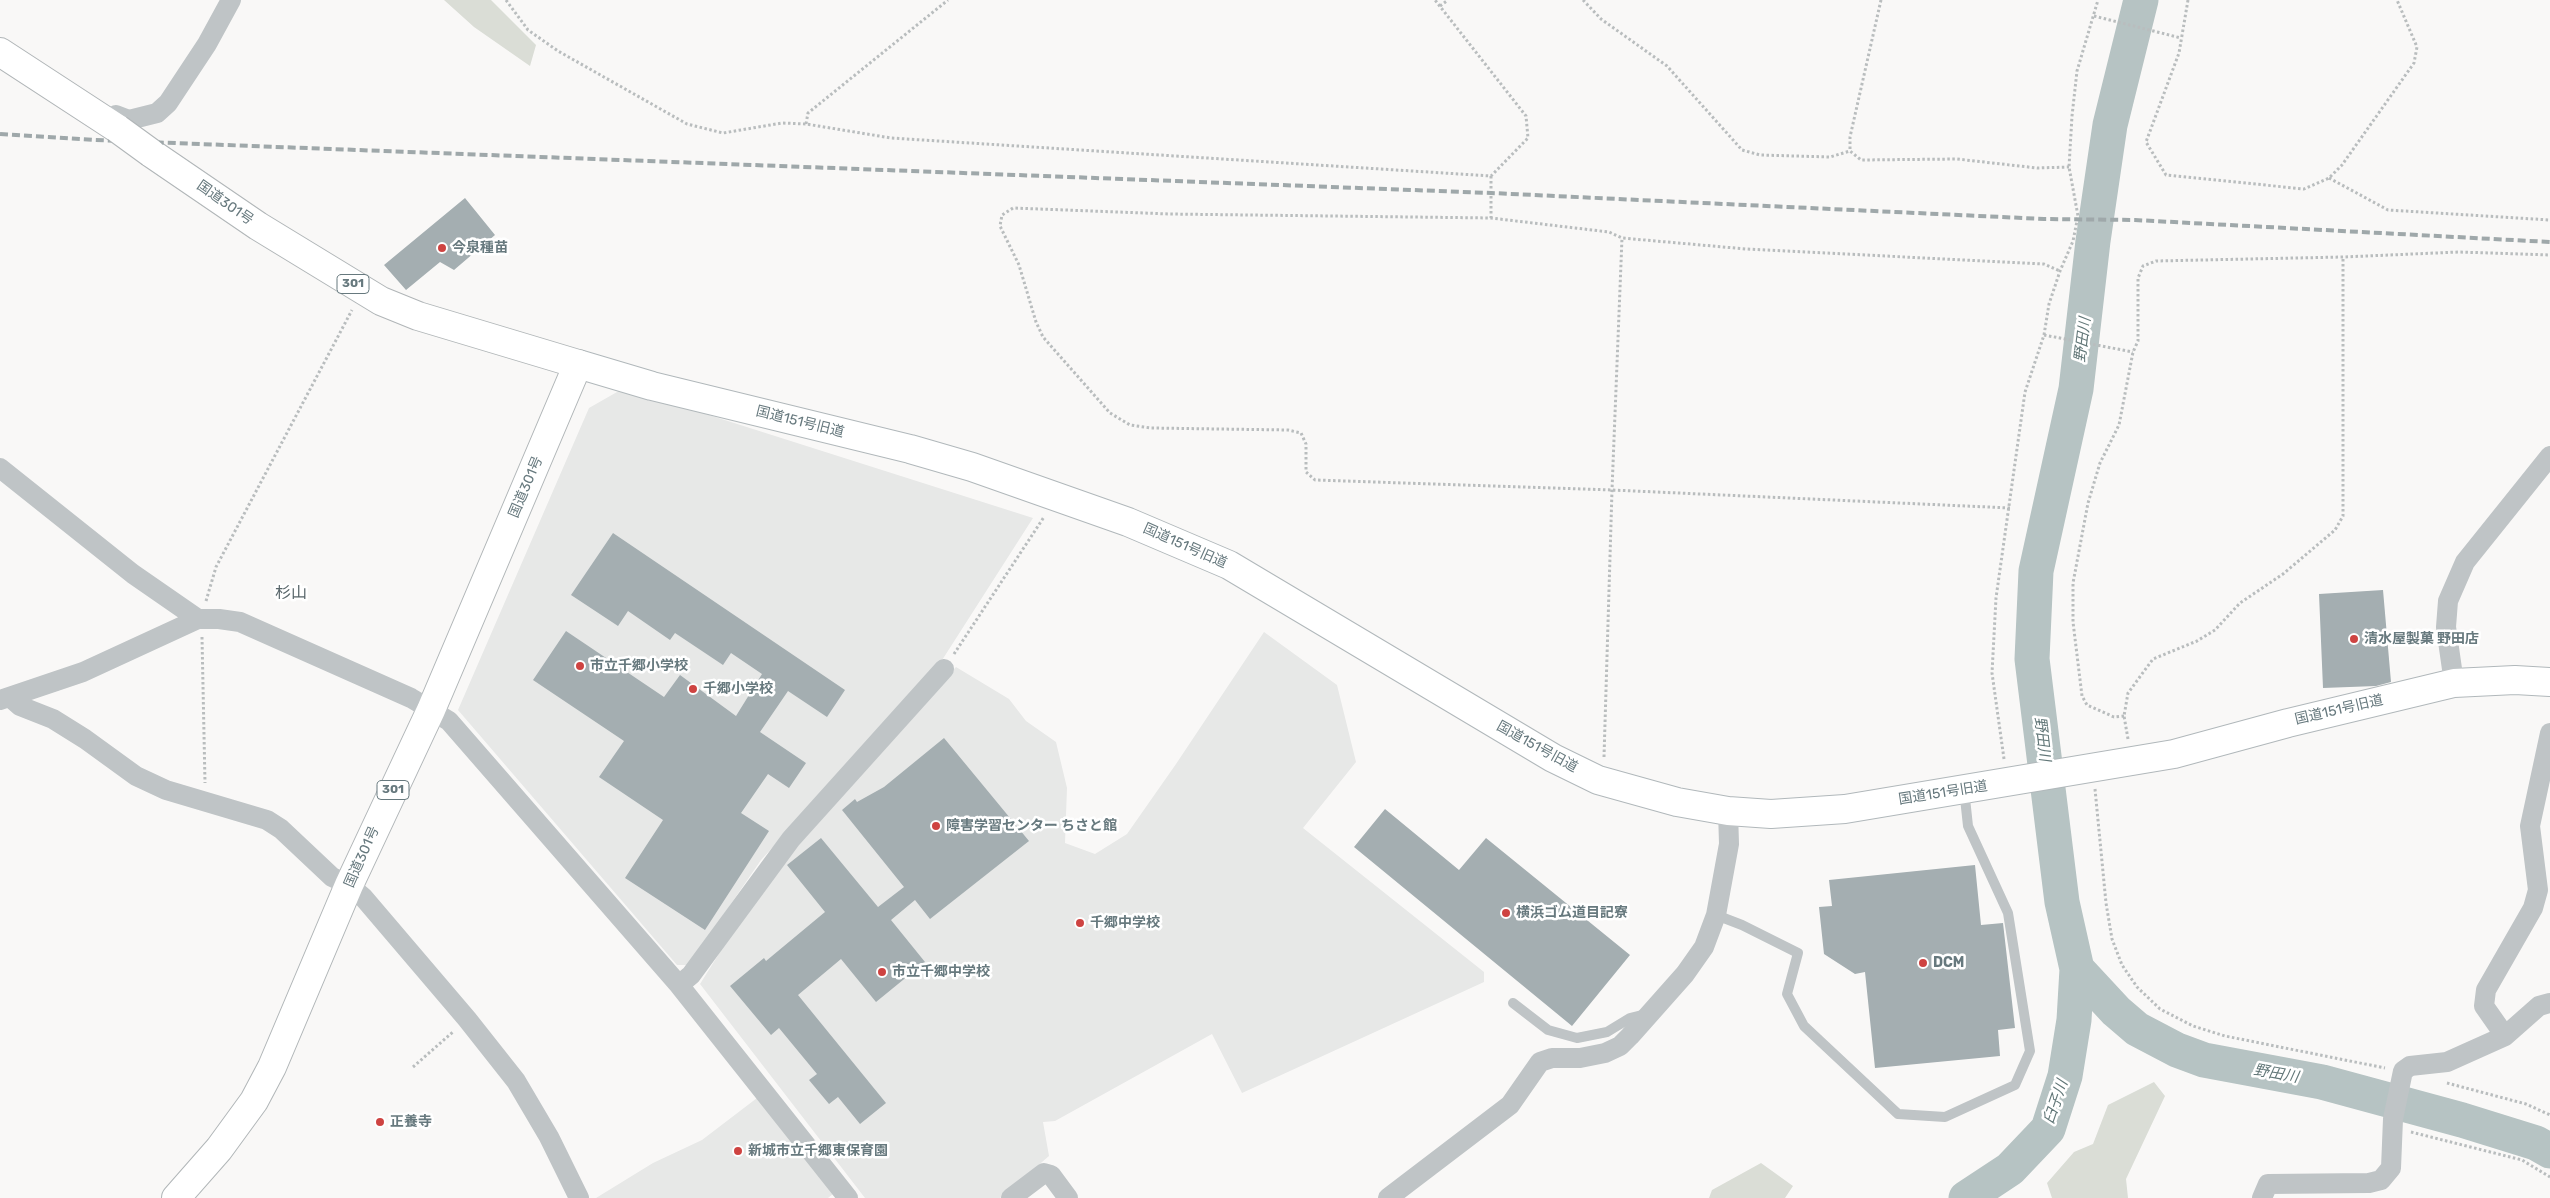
<!DOCTYPE html>
<meta charset="utf-8">
<style>
body{margin:0}
canvas{display:block;background:#f9f8f7}
</style>
<canvas width="2550" height="1198"></canvas>
<script>
const ctx = document.querySelector('canvas').getContext('2d');
ctx.lineJoin = 'round';
function fill(path, color) {
  ctx.fillStyle = color;
  ctx.fill(path, 'evenodd');
}
function toPath(rows) {
  const path = new Path2D();
  for (const r of rows) {
    path.moveTo(r[0], r[1]);
    for (let i = 2; i < r.length; i += 2) path.lineTo(r[i], r[i + 1]);
  }
  return path;
}
function stroke(path, color, width, dash) {
  ctx.strokeStyle = color;
  ctx.lineWidth = width;
  ctx.lineCap = dash ? 'butt' : 'round';
  ctx.setLineDash(dash || []);
  ctx.stroke(path);
}
function label(font, color, halo, rows, align = 'center') {
  ctx.font = font + ' Rubik,"Noto Sans JP",sans-serif';
  ctx.lineWidth = 5;
  ctx.setLineDash([]);
  ctx.textBaseline = 'middle';
  ctx.strokeStyle = halo;
  ctx.fillStyle = color;
  for (const [text, x, y, turn = 0] of rows) {
    ctx.save();
    ctx.translate(x, y);
    ctx.rotate((+turn || 0) * Math.PI / 180);
    ctx.textAlign = isNaN(turn) ? turn : align;
    if (halo) ctx.strokeText(text, 0, 0);
    ctx.fillText(text, 0, 0);
    ctx.restore();
  }
}
const built = toPath([
 [624,388,1033,518,937,668,761,860,689,965,677,965,458,710,589,408],
 [1264,632,1337,685,1356,762,1303,828,1484,972,1484,982,1242,1093,1212,1034,1055,1121,1043,1122,1049,1156,1000,1198,865,1198,700,984,769,874,802,831,956,667,1009,699,1026,721,1056,742,1067,788,1065,843,1095,854,1127,834,1176,764],
 [757,1098,833,1194,828,1198,596,1198,653,1163,702,1140]
]);
const green = toPath([
 [444,0,491,0,536,45,530,66,474,27],
 [2154,1082,2165,1096,2126,1179,2128,1198,2052,1198,2047,1183,2074,1152,2093,1144,2108,1105],
 [1761,1163,1793,1186,1785,1198,1709,1198,1712,1190]
]);
const river = toPath([
 [2141,0,2110,125,2093,241,2076,389,2036,571,2032,659,2062,902,2077,969,2116,1011,2137,1029,2177,1050,2204,1060,2322,1082,2462,1120,2536,1143,2550,1151],
 [1966,1198,2010,1169,2048,1129,2065,1076,2074,1020,2077,969]
]);
const building = toPath([
 [465,198,495,235,454,270,440,262,406,290,384,265],
 [613,533,845,690,827,717,788,691,760,732,806,763,789,788,768,774,741,813,769,831,705,930,625,878,663,820,599,777,624,741,533,680,566,631,664,697,680,675,736,716,762,674,731,653,723,665,675,633,670,640,628,611,618,626,571,595],
 [2383,590,2391,682,2376,686,2323,688,2319,594],
 [944,738,1029,841,930,919,915,900,891,920,925,962,876,1002,841,959,798,995,886,1103,860,1124,838,1097,829,1104,809,1080,817,1074,779,1028,771,1035,730,986,764,958,766,961,825,912,787,865,821,838,878,907,904,887,842,810,855,799,857,802,884,787],
 [1385,809,1459,870,1486,838,1630,955,1572,1026,1354,847],
 [1975,865,1981,925,2003,923,2015,1028,1998,1030,2000,1056,1875,1068,1865,972,1855,974,1824,954,1819,907,1832,906,1829,880]
]);
const path = toPath([
 [506,0,528,30,558,51,687,124,723,133,782,123,806,124,891,138,1491,176,1528,138,1526,116,1435,0],
 [1583,0,1601,19,1667,66,1742,150,1760,155,1830,157,1850,151],
 [1881,0,1850,137,1850,151,1861,160,1957,159,2037,168,2069,167],
 [2188,0,2179,53,2146,142,2166,175,2304,189,2329,178,2342,165,2414,63,2417,47,2397,0],
 [1440,6,1448,0],
 [2094,16,2181,38],
 [806,124,808,113,948,0],
 [1491,176,1491,218],
 [2329,178,2388,210,2550,220],
 [2044,335,2133,352],
 [2010,508,1612,490,1315,480,1306,472,1306,444,1301,433,1288,430,1151,428,1130,425,1110,413,1043,337,1036,322,1019,265,1000,226,1002,215,1013,208,1170,214,1491,218,1609,232,1622,238,1746,249,2044,264,2060,271],
 [206,601,216,567,352,310],
 [202,637,205,783],
 [954,654,1044,517],
 [2124,716,2114,717,2087,705,2082,696,2073,622,2073,583,2088,503,2100,463,2119,425,2133,352,2138,341,2138,278,2143,266,2156,261,2343,257,2459,252,2550,255],
 [2128,739,2124,716,2128,693,2153,659,2197,641,2215,630,2240,603,2283,574,2335,530,2343,516,2343,257],
 [1604,757,1612,490,1622,238],
 [2004,759,1992,673,1996,598,2025,392,2044,335,2049,304,2060,271,2073,241,2078,216,2069,167,2072,116,2077,71,2098,0],
 [2095,789,2106,903,2112,939,2122,965,2137,987,2160,1009,2193,1026,2225,1036,2385,1068],
 [413,1067,454,1031],
 [2447,1083,2526,1104,2550,1115],
 [2411,1132,2522,1160,2550,1177]
]);
const lane = toPath([
 [1716,915,1742,925,1798,953,1787,994,1804,1026,1898,1114,1945,1117,2015,1085,2030,1051,2008,913,1968,826,1964,789],
 [1513,1003,1548,1030,1577,1038,1607,1032,1630,1018,1646,1014]
]);
const street = toPath([
 [107,122,116,115,129,120,157,113,168,103,207,44,231,0],
 [0,468,133,574,198,619],
 [2454,683,2446,627,2448,601,2465,562,2550,456],
 [11,698,20,706,53,719,85,739,136,776,166,790,267,820,281,829,332,877,349,885,363,897,467,1019,516,1081,549,1137,579,1198],
 [0,700,83,672,198,619,219,619,240,622,411,698,431,710,449,721,679,985,848,1198],
 [679,985,691,975,791,839,944,669],
 [2505,1036,2484,1006,2486,990,2533,908,2538,890,2530,826,2550,733],
 [1011,1198,1044,1173,1051,1175,1068,1198],
 [1388,1198,1510,1105,1540,1062,1552,1058,1580,1058,1605,1053,1620,1046,1630,1036,1685,974,1704,947,1716,915,1729,844,1728,811],
 [2262,1198,2268,1184,2369,1183,2381,1180,2391,1168,2393,1119,2403,1071,2410,1066,2447,1062,2505,1036,2539,1006,2550,1003]
]);
const secondary = toPath([
 [578,364,652,386,910,449,972,467,1128,522,1229,565,1553,758,1598,780,1677,802,1728,811,1771,814,1845,809,2174,754,2288,723,2454,683,2515,680,2550,682]
]);
const highway = toPath([
 [0,52,118,129],
 [151,153,258,226,381,301,418,316,578,364,431,710,349,885,272,1067,254,1101,219,1149,176,1198]
]);
const rail = toPath([
 [0,134,94,140,1491,193,2044,219,2135,220,2550,242]
]);
const highwayBridge = toPath([
 [118,129,151,153]
]);
const markers = [
 [442,248,5,"#ce4341"],
 [2354,639,5,"#ce4341"],
 [580,666,5,"#ce4341"],
 [693,689,5,"#ce4341"],
 [936,826,5,"#ce4341"],
 [1506,913,5,"#ce4341"],
 [1080,923,5,"#ce4341"],
 [1923,963,5,"#ce4341"],
 [882,972,5,"#ce4341"],
 [380,1122,5,"#ce4341"],
 [738,1151,5,"#ce4341"]
];
const shields = [
 [353,284,32],
 [393,790,32]
];
const shieldNames = [
 ["301",353,284],
 ["301",393,790]
];
const streetNames = [
 ["国道301号",225,203,35],
 ["国道151号旧道",800,422,14],
 ["国道301号",526,487,-67],
 ["国道151号旧道",1185,546,24],
 ["国道151号旧道",2339,710,-13],
 ["国道151号旧道",1537,747,29],
 ["国道151号旧道",1943,793,-9],
 ["国道301号",362,857,-66]
];
const poiNames = [
 ["今泉種苗",452,248],
 ["清水屋製菓 野田店",2364,639],
 ["市立千郷小学校",590,666],
 ["千郷小学校",703,689],
 ["障害学習センター ちさと館",946,826],
 ["横浜ゴム道目記寮",1516,913],
 ["千郷中学校",1090,923],
 ["DCM",1933,963],
 ["市立千郷中学校",892,972],
 ["正養寺",390,1122],
 ["新城市立千郷東保育園",748,1151]
];
const waterNames = [
 ["野田川",2083,340,-83],
 ["野田川",2042,739,83],
 ["野田川",2276,1074,10],
 ["臼子川",2056,1102,-71]
];
const quarterNames = [
 ["杉山",291,593]
];
fill(built, '#e7e8e7');
fill(green, '#daddd6');
stroke(river, '#b6c3c3', 35);
fill(building, '#a4aeb1');
stroke(secondary, '#b1b8bb', 30);
stroke(highway, '#b1b6b8', 30);
stroke(path, '#b9bdbe', 3, [2.5, 2.5]);
stroke(lane, '#bfc4c6', 10);
stroke(street, '#bfc4c6', 20);
stroke(secondary, '#fff', 28);
stroke(highway, '#fff', 28);
stroke(rail, '#9fa8aa', 4, [8, 4]);
stroke(highwayBridge, '#b1b6b8', 30, []);
stroke(highwayBridge, '#fff', 28);
for (const [x, y, r, color] of markers) {
  const dot = new Path2D();
  dot.arc(x, y, r, 0, 2 * Math.PI);
  ctx.fillStyle = color;
  ctx.fill(dot);
  stroke(dot, '#fff', 2);
}
for (const [x, y, w] of shields) {
  const box = new Path2D();
  box.roundRect(x - w / 2, y - 9.5, w, 19, 4);
  ctx.fillStyle = '#fff';
  ctx.fill(box);
  stroke(box, '#67797e', 1);
}
label('bold 12px', '#67797e', null, shieldNames);
label('14px', '#67797e', '#fff', streetNames);
label('bold 14px', '#67797e', '#fff', poiNames, 'left');
label('italic 15px', '#627778', '#fff', waterNames);
label('16px', '#59666a', '#fff', quarterNames);
</script>
